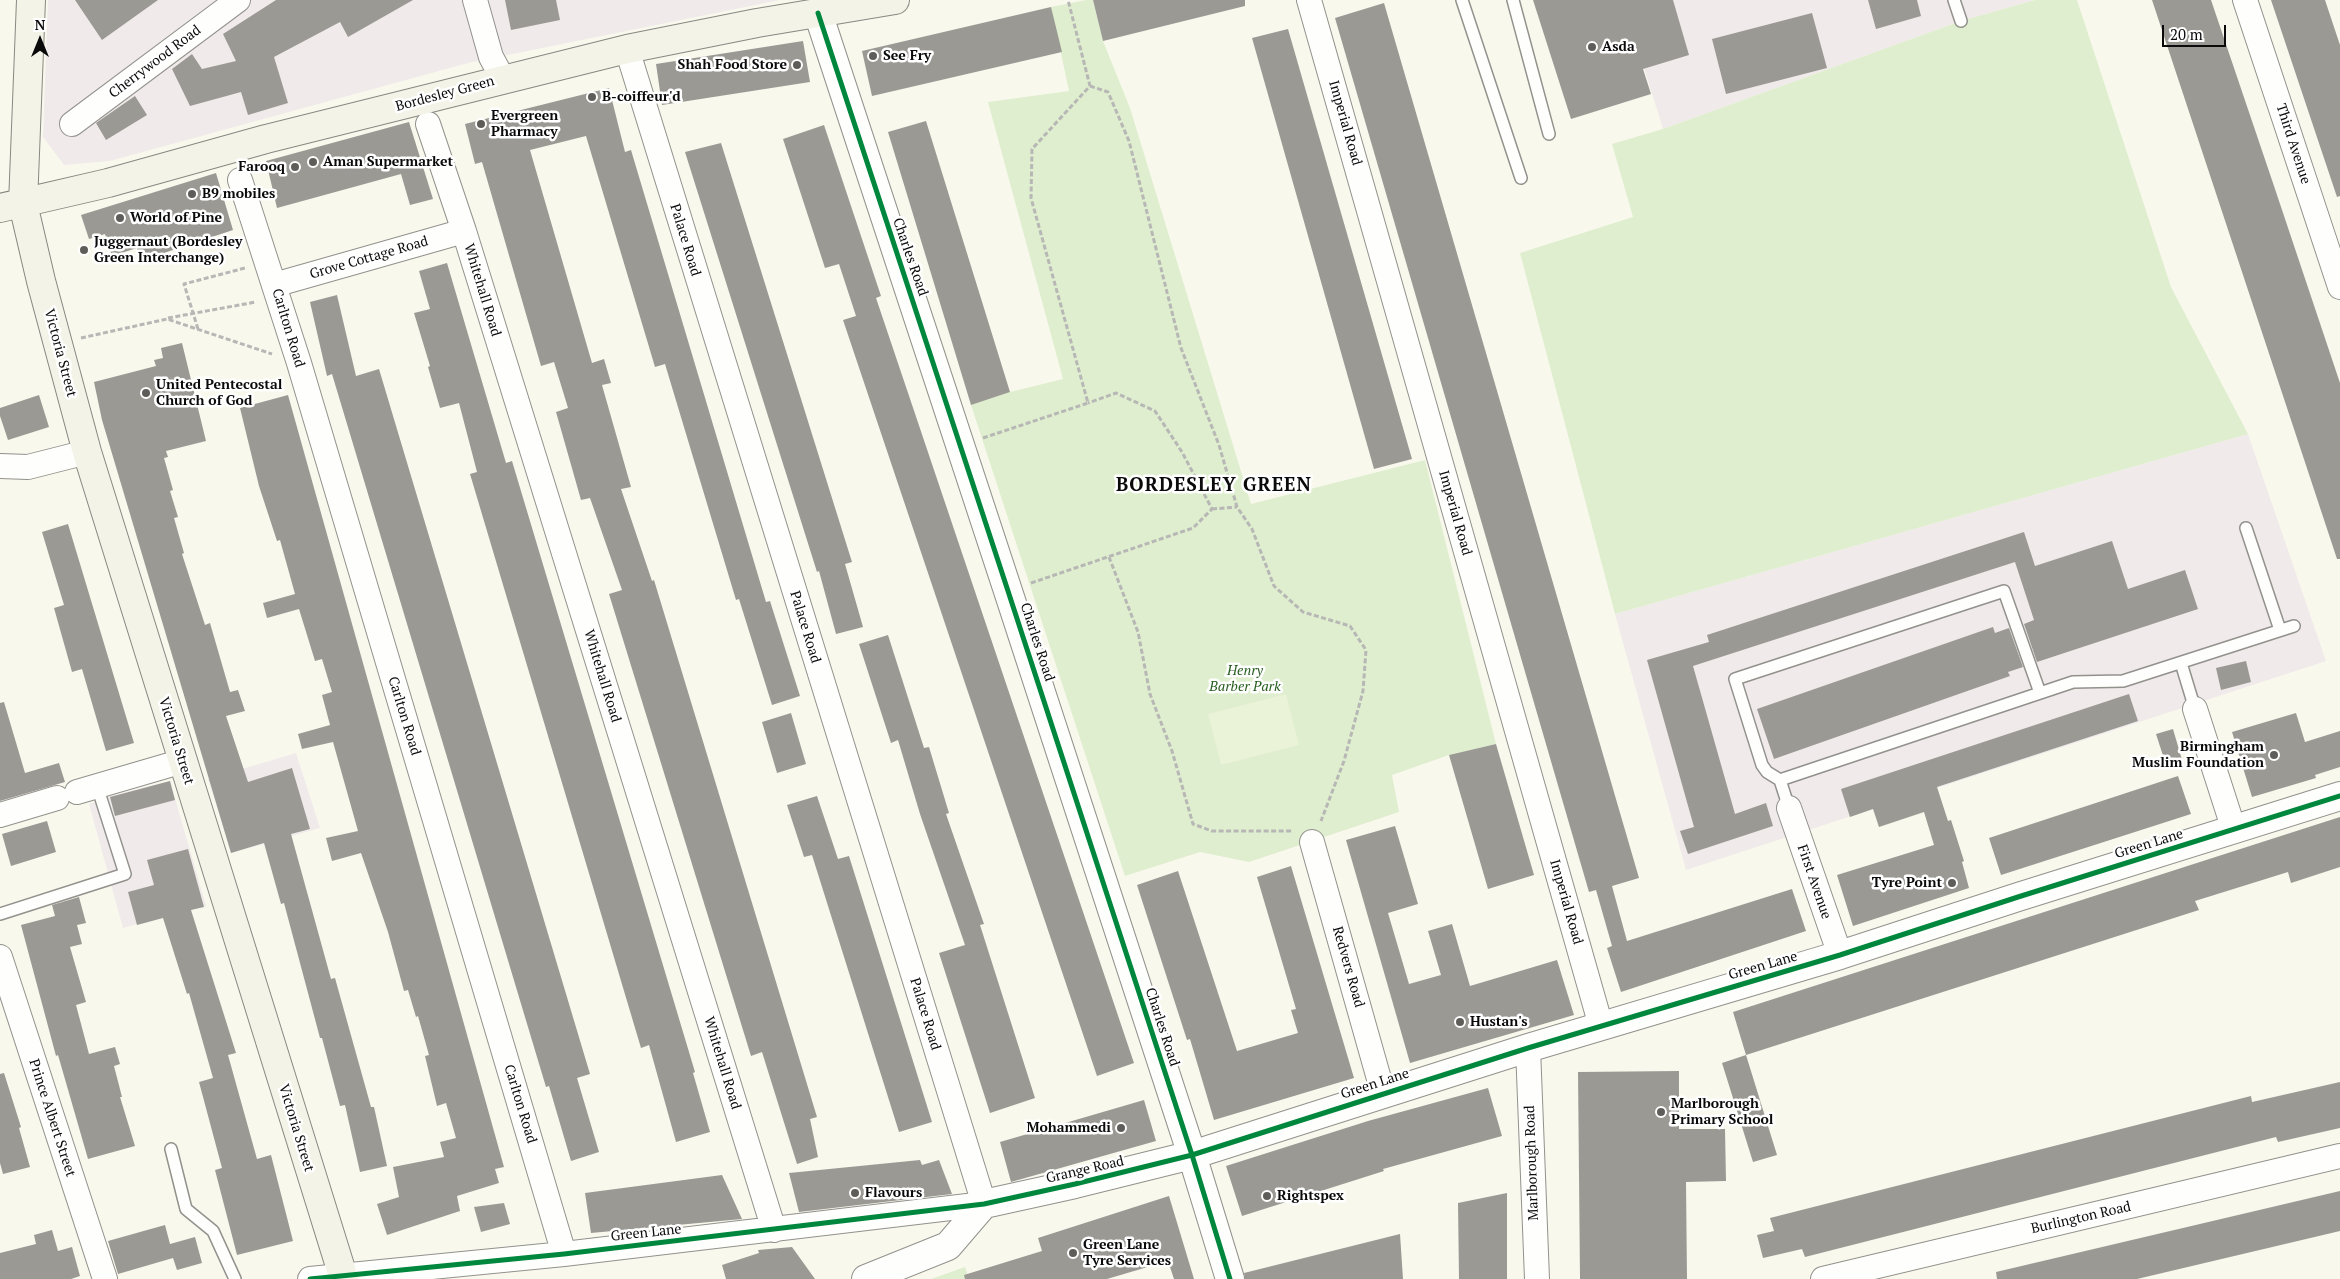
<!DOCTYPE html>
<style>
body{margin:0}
#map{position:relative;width:2340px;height:1279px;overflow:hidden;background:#f9f8ed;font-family:"PT Serif",serif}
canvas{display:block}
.north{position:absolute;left:15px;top:15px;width:50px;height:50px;-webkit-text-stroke:4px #fff;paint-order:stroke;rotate:0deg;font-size:14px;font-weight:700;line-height:20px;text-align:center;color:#0a0a0a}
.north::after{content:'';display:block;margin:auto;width:18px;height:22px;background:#0a0a0a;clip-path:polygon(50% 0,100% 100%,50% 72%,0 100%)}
.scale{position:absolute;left:2162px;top:25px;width:64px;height:22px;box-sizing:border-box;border:2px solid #0a0a0a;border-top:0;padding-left:6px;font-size:15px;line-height:18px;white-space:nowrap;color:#0a0a0a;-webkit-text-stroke:4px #fff;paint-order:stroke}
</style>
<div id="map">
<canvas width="2340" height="1279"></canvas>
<div class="north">N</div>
<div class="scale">20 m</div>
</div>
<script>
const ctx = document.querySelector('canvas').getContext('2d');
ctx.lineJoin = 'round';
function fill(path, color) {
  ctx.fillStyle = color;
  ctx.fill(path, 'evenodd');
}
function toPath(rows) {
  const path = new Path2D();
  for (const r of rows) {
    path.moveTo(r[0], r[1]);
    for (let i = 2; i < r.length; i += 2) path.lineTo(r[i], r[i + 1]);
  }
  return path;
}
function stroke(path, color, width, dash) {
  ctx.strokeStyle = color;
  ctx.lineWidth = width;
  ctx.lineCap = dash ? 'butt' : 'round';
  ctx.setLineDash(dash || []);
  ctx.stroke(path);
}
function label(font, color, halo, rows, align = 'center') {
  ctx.font = font + ' "PT Serif",serif';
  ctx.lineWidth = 5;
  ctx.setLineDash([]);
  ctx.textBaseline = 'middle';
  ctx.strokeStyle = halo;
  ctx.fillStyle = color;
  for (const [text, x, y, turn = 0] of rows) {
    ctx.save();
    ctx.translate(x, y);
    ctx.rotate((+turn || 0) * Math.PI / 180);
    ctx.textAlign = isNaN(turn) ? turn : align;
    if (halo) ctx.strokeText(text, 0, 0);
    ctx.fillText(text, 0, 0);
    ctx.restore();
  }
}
const industrial = toPath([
 [48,0,780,0,468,63,110,161,64,165,43,137],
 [1623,0,2035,0,1961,21,1663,129],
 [2248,434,2326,661,1686,870,1615,614],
 [296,753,320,828,231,853,208,779],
 [170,781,206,906,123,928,89,804,110,796]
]);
const green = toPath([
 [1086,0,1093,0,1103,41,1130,108,1251,504,1425,460,1496,744,1449,755,1392,775,1399,812,1249,862,1200,852,1125,876,971,405,1010,392,1063,379,988,102,1069,91,1051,7],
 [2035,0,2077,0,2171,287,2248,434,1615,614,1520,253,1633,217,1612,144,1663,129,1961,21],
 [965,1267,969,1279,931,1279]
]);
const pitch = toPath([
 [1286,694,1299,745,1221,765,1208,714]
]);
const building = toPath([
 [75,0,158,0,102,40],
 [276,0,413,0,348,37,340,22,274,57,288,103,248,115,241,92,190,106,172,69,192,54,202,69,236,61,223,34],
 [505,0,556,0,560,20,511,30],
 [1093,0,1245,0,1245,6,1103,41],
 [1533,0,1673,0,1689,55,1643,69,1651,94,1571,119],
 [1868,0,1917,0,1921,16,1876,29],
 [2152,0,2211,0,2274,186,2340,383,2340,559,2337,559],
 [2271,0,2325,0,2340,45,2340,196,2337,197],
 [1384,3,1639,878,1612,886,1627,941,1792,889,1806,931,1621,992,1607,948,1612,946,1596,890,1589,892,1335,18],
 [1051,7,1062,52,872,96,862,51],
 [1812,13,1827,68,1726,94,1712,39],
 [1288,29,1412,459,1374,469,1252,38],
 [803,41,810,82,662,105,656,64],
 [609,88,625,152,631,150,766,602,770,601,800,696,772,705,739,599,736,600,665,364,655,367,586,136,530,150,592,363,604,359,611,383,602,385,631,487,621,489,652,581,654,580,817,1117,810,1119,818,1157,797,1164,762,1052,751,1056,609,594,622,590,590,498,581,500,556,412,568,408,554,362,541,366,482,162,475,164,465,124],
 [135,96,147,115,106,140,96,123],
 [926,121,1010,392,971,405,888,132],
 [409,122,433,199,410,205,401,174,277,208,266,161],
 [824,125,881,296,876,298,1134,1063,1097,1076,843,320,856,316,839,264,825,268,783,139],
 [721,143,852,562,845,564,863,627,836,634,819,571,817,572,685,152],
 [216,173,233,230,140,261,137,248,112,256,105,234,89,239,81,215],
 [447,263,506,463,512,461,695,1072,693,1073,710,1132,676,1142,649,1045,641,1048,470,474,477,472,459,403,440,408,428,367,430,366,414,313,430,309,419,271],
 [337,295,356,376,379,369,590,1074,577,1078,599,1152,571,1161,549,1086,546,1087,332,374,327,376,310,302],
 [182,343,206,441,166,451,168,457,164,458,173,490,170,491,178,517,174,518,184,553,182,554,205,625,210,623,230,692,238,690,245,711,226,716,248,782,292,768,310,829,291,834,331,979,335,978,371,1107,374,1107,387,1166,360,1172,345,1105,340,1106,322,1038,320,1038,284,903,281,904,264,843,231,853,102,420,94,382,156,366,154,360,163,358,161,348],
 [39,395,49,427,8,440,0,416,0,408],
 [288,395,504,1167,495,1169,499,1183,457,1196,460,1211,387,1235,377,1204,399,1197,393,1167,444,1157,440,1142,456,1138,446,1103,437,1106,425,1056,429,1055,418,1016,416,1017,408,990,404,991,388,932,361,853,332,861,326,838,358,831,333,742,302,749,298,734,330,725,322,695,332,692,322,659,315,661,299,609,267,618,263,603,295,594,280,540,277,541,259,486,240,408],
 [68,524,134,743,106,751,82,669,72,672,54,608,64,605,42,532],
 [2024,532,2035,566,2112,541,2128,589,2185,570,2198,609,2037,662,2024,624,2034,620,2015,562,1693,666,1735,814,1766,803,1773,826,1688,854,1680,831,1694,827,1647,660,1709,642,1707,635],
 [1993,627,1995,633,2009,628,2023,667,2008,672,2010,676,1774,759,1757,709],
 [888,635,924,748,929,747,949,813,946,814,984,924,980,925,1035,1098,990,1113,939,953,965,945,920,814,898,740,891,743,859,644],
 [2246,661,2251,682,2221,690,2216,668],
 [2129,694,2138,721,1937,787,1948,821,1951,820,1964,861,1962,862,1969,888,1853,926,1837,875,1934,845,1924,812,1879,827,1873,809,1850,817,1841,789],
 [4,702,25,773,59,763,65,782,0,801,0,703],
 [791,713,806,764,777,773,762,722],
 [2296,713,2305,742,2340,731,2340,767,2315,775,2316,778,2252,797,2232,732],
 [2173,729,2182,760,2166,765,2156,734],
 [1496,744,1534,875,1488,889,1449,755],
 [2178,776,2191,814,2001,875,1989,838],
 [170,781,175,800,115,816,110,797],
 [817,796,838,859,849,856,932,1122,899,1132,812,855,804,857,787,805],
 [2340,817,2340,867,2291,883,2288,872,2195,901,2199,910,1746,1055,1733,1012],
 [47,821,56,852,11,866,2,834],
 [1395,826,1418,904,1388,913,1409,984,1441,975,1428,931,1452,924,1470,986,1557,960,1574,1015,1410,1063,1346,840],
 [188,849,204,907,191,910,236,1053,228,1055,257,1159,271,1155,293,1241,237,1255,215,1170,222,1168,199,1082,213,1078,189,993,187,994,163,918,137,925,128,892,154,885,147,860],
 [1291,866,1354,1078,1214,1120,1190,1039,1187,1040,1137,885,1178,871,1237,1051,1298,1033,1291,1010,1296,1009,1257,877],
 [79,897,86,923,77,925,82,944,70,947,86,1002,76,1005,89,1054,115,1047,120,1064,114,1066,122,1097,120,1097,135,1146,88,1159,58,1055,56,1056,21,925,55,916,52,905],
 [1746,1055,1777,1155,1753,1162,1722,1063],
 [1679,1071,1679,1129,1725,1129,1726,1181,1686,1182,1687,1279,1580,1279,1578,1072],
 [4,1073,21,1127,19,1128,30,1167,3,1174,0,1163,0,1074],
 [2340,1082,2340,1128,2278,1142,2276,1137,1805,1257,1802,1249,1763,1258,1757,1235,1774,1231,1770,1218,2251,1096,2252,1102],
 [1488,1088,1502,1136,1383,1169,1384,1171,1242,1216,1226,1166,1368,1121],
 [1144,1100,1156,1141,1011,1182,1000,1142],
 [920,1160,922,1165,939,1160,952,1194,799,1212,789,1173],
 [722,1175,742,1219,591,1233,585,1193],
 [2340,1191,2340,1231,2137,1279,1997,1279,1996,1272],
 [1507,1193,1507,1279,1459,1279,1458,1203],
 [1169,1196,1194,1279,1174,1279,1168,1261,1107,1279,965,1279,964,1275,1042,1251,1038,1238],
 [504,1203,510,1224,481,1232,474,1207],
 [165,1225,170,1244,195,1237,202,1263,177,1270,173,1258,118,1274,108,1241],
 [52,1230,58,1251,72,1247,80,1276,71,1279,0,1279,0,1253,36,1244,34,1235],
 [1400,1234,1403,1279,1245,1279,1244,1273],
 [792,1247,815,1279,726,1279,722,1265,759,1253,758,1250]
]);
const path = toPath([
 [1090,86,1108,92,1129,141,1181,348,1219,445,1237,507,1252,529,1274,586,1303,612,1350,626,1366,650,1363,691,1344,761,1321,821],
 [168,318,256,302],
 [198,329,184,284,245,268],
 [81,338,167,319,272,354],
 [983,438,1088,403,1031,198,1032,149,1090,86,1068,0],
 [1212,509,1237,507],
 [1109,557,1138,632,1150,694,1172,751,1193,824,1212,831,1292,831],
 [1031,583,1193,528,1212,509,1182,452,1155,411,1116,393,1088,403]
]);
const service = toPath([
 [1462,0,1521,178],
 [1513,0,1549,134],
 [1954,0,1961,21],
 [2246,528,2280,630],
 [2181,663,2195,709],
 [1780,780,1767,772,1762,765,1735,679,2004,591,2040,693],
 [1789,808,1780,780,2073,682,2123,681,2294,626],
 [0,914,125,874,97,786],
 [171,1149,186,1209,213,1231,235,1279]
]);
const minor = toPath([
 [475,0,491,57,503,79],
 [1309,0,1601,1026],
 [2245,0,2340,287],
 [72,124,238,0],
 [428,124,464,231,774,1230],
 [240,180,299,363,564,1254],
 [274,285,464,231],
 [0,466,28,467,87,452],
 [2195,709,2234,830],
 [77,792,183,761],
 [1789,808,1840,955],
 [0,815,57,798],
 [1312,842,1383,1093],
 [0,957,105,1279],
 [1528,1048,1537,1279],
 [310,1279,564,1254,984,1204,627,49],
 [1823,1279,2340,1156]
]);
const tertiary = toPath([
 [818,13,1008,591,1192,1155,1230,1279],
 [866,1279,948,1246,984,1204,1075,1184,1192,1155,1528,1048,1840,955,2018,897,2340,796]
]);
const secondary = toPath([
 [31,0,23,204,41,281,87,452,344,1279],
 [0,208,108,183,266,139,627,49,757,23,895,0]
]);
const cycleway = toPath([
 [818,13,1008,591,1192,1155,1230,1279],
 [310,1279,564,1254,984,1204,1075,1184,1192,1155,1528,1048,1840,955,2018,897,2340,796]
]);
const markers = [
 [1592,47,5,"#5e5d59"],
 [873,56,5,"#5e5d59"],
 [797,65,5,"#5e5d59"],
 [592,97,5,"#5e5d59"],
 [481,124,5,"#5e5d59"],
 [313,162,5,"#5e5d59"],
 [295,167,5,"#5e5d59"],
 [192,194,5,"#5e5d59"],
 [120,218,5,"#5e5d59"],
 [84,250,5,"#5e5d59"],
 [146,393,5,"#5e5d59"],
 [2274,755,5,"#5e5d59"],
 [1952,883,5,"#5e5d59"],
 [1460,1022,5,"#5e5d59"],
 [1661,1112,5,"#5e5d59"],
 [1121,1128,5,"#5e5d59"],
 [855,1193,5,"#5e5d59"],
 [1267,1196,5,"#5e5d59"],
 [1073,1253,5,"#5e5d59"]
];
const poiNames = [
 ["Asda",1602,47],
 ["See Fry",883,56],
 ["Shah Food Store",787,65,"right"],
 ["B-coiffeur'd",602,97],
 ["Evergreen",491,116],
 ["Pharmacy",491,132],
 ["Aman Supermarket",323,162],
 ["Farooq",285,167,"right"],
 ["B9 mobiles",202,194],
 ["World of Pine",130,218],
 ["Juggernaut (Bordesley",94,242],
 ["Green Interchange)",94,258],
 ["United Pentecostal",156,385],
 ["Church of God",156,401],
 ["Birmingham",2264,747,"right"],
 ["Muslim Foundation",2264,763,"right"],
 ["Tyre Point",1942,883,"right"],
 ["Hustan's",1470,1022],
 ["Marlborough",1671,1104],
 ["Primary School",1671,1120],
 ["Mohammedi",1111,1128,"right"],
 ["Flavours",865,1193],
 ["Rightspex",1277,1196],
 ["Green Lane",1083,1245],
 ["Tyre Services",1083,1261]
];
const streetNames = [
 ["Cherrywood Road",155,62,-37],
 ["Bordesley Green",445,94,-15],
 ["Imperial Road",1345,123,74],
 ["Third Avenue",2293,144,72],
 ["Palace Road",685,240,73],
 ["Charles Road",910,257,71],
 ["Grove Cottage Road",369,258,-16],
 ["Whitehall Road",482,290,73],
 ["Carlton Road",288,328,73],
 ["Victoria Street",60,353,75],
 ["Imperial Road",1455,513,74],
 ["Palace Road",805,627,73],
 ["Charles Road",1037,642,72],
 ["Whitehall Road",602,676,73],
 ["Carlton Road",404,716,73],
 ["Victoria Street",176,741,73],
 ["Green Lane",2149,844,-17],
 ["First Avenue",1814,882,71],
 ["Imperial Road",1566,902,74],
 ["Green Lane",1763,966,-16],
 ["Redvers Road",1348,967,74],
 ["Palace Road",925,1014,73],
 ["Charles Road",1162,1027,72],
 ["Whitehall Road",722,1063,73],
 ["Green Lane",1375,1084,-18],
 ["Carlton Road",520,1104,73],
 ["Prince Albert Street",52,1118,72],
 ["Victoria Street",296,1128,73],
 ["Marlborough Road",1532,1163,-92],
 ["Grange Road",1085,1170,-13],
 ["Burlington Road",2081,1218,-13],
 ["Green Lane",646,1233,-6]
];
const parkNames = [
 ["Henry",1245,671],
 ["Barber Park",1245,687]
];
const districtNames = [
 ["BORDESLEY GREEN",1214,486]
];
fill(industrial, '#f0eaeb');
fill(green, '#dfeece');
fill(pitch, '#eaf2d7');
fill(building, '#9b9994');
stroke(service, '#92918c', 14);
stroke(minor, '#92918c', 26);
stroke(tertiary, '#92918c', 30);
stroke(secondary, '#888883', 30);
stroke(path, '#b7b7b5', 3, [5, 2.5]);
stroke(service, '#fefefc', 11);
stroke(minor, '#fefefc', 24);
stroke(tertiary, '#fefefc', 28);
stroke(secondary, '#f3f3e7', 28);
stroke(cycleway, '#00873e', 5);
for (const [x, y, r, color] of markers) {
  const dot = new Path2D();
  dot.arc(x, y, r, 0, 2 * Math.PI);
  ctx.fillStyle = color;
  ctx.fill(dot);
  stroke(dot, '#fff', 2);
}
label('bold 14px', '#0a0a0a', '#fff', poiNames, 'left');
label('14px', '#0a0a0a', '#fff', streetNames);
label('italic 14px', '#275d1e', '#fff', parkNames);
ctx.letterSpacing = '1px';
label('bold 19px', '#0a0a0a', '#fff', districtNames);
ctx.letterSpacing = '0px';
</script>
